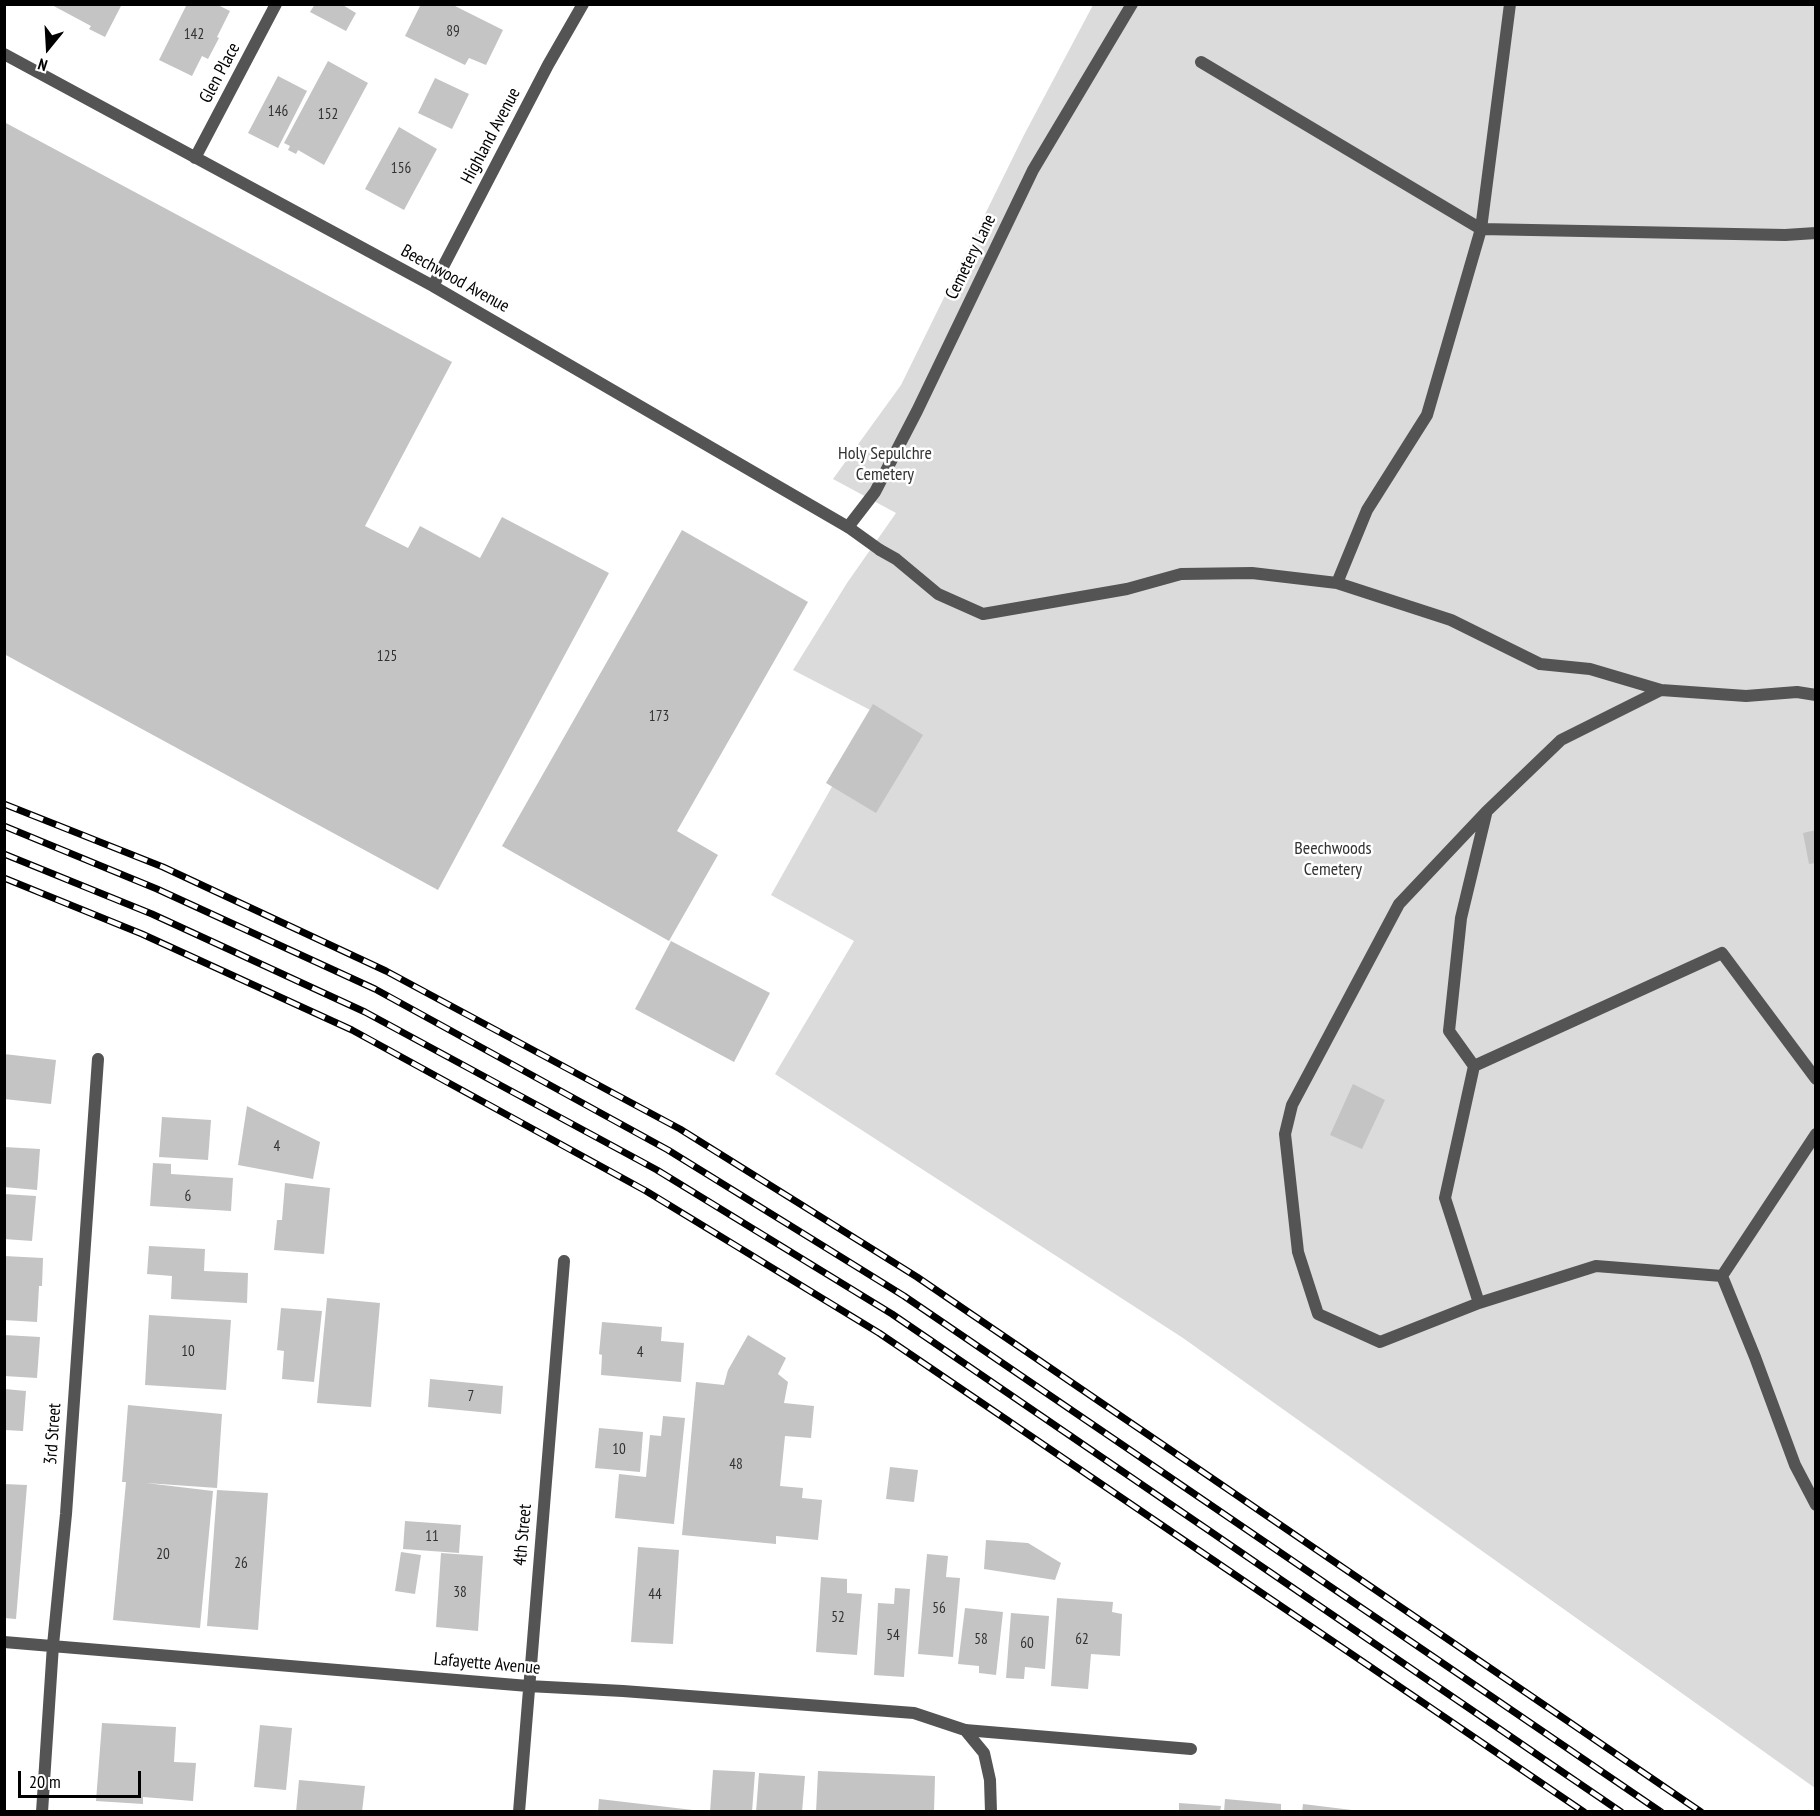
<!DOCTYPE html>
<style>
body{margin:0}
#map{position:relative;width:1820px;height:1816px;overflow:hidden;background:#fff;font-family:"PT Sans Narrow",sans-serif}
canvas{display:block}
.frame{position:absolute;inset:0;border:6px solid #000;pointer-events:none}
.north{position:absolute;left:18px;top:18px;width:60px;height:60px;-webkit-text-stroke:4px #fff;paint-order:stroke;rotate:198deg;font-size:16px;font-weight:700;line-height:24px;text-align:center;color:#000}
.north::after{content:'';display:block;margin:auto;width:21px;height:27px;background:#000;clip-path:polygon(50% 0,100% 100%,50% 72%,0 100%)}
.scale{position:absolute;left:18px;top:1771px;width:123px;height:27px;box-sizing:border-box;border:3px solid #000;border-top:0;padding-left:8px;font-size:18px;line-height:21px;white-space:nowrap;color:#000;-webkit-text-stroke:4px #fff;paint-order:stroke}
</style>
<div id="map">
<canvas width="1820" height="1816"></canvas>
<div class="frame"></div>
<div class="north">N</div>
<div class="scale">20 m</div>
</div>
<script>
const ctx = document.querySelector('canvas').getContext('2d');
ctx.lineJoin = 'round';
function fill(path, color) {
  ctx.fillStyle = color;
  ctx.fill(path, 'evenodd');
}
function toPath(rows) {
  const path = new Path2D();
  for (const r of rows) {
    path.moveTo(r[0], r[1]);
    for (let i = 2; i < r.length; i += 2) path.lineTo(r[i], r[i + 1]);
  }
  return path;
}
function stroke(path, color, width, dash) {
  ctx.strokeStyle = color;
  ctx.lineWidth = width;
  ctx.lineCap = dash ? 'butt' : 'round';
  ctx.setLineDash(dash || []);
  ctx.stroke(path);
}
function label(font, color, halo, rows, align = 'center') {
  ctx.font = font + ' "PT Sans Narrow",sans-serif';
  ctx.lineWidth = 5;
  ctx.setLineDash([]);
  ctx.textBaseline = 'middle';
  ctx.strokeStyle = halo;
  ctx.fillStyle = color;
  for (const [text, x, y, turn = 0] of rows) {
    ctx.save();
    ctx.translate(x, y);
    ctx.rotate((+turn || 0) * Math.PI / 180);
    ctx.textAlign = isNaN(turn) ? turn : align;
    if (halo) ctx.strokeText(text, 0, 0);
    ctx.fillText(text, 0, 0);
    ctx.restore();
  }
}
const green = toPath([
 [1093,5,1815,5,1815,1788,1183,1338,775,1074,854,941,771,895,874,712,793,670,847,583,896,513,833,479,901,385,1024,135]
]);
const building = toPath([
 [50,4,122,4,105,37,89,29,91,26],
 [187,4,218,5,230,11,217,37,219,38,208,59,202,56,192,76,159,60],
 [315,4,341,4,356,13,346,31,310,12],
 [421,4,451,4,503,30,486,65,469,58,465,65,405,36],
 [328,61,368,83,324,165,298,150,296,154,288,150,290,146,284,143],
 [278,76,307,91,278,148,248,133],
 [435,78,469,94,452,129,418,113],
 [4,122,452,362,365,526,408,548,420,526,480,558,502,517,609,573,438,890,4,654],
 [399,127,437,149,404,210,365,189],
 [682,530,808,602,677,831,718,855,669,941,502,846],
 [873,704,923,735,876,813,826,783],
 [1816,830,1816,863,1809,864,1803,833],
 [671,941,770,993,734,1062,635,1009],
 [4,1054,56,1060,51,1104,4,1099],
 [1353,1084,1385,1100,1362,1149,1330,1135],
 [247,1106,320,1142,313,1179,238,1165],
 [162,1117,211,1120,208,1160,159,1157],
 [4,1147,40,1149,37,1190,4,1187],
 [153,1163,171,1164,171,1174,233,1178,231,1211,150,1206],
 [285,1183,330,1188,324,1254,274,1250,277,1220,282,1220],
 [4,1194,36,1196,32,1241,4,1239],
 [149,1246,205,1249,204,1271,248,1273,247,1303,171,1299,172,1276,147,1274],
 [4,1256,43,1258,42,1286,39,1286,37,1322,4,1320],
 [327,1298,380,1303,371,1407,317,1403],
 [281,1308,322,1311,314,1382,282,1379,284,1351,277,1350],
 [149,1315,231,1320,226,1390,145,1385],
 [602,1322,662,1327,661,1341,684,1343,681,1382,601,1375,602,1355,599,1354],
 [4,1335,40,1337,37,1378,4,1376],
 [748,1335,786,1358,778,1374,788,1382,784,1403,814,1406,811,1438,785,1436,780,1486,803,1488,802,1498,822,1500,818,1540,776,1536,776,1544,682,1535,696,1382,724,1385,728,1370],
 [430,1379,503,1386,501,1414,428,1407],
 [5,1389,26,1391,23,1431,5,1430],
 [128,1405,222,1414,217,1488,146,1483,213,1491,200,1628,113,1620,126,1482,122,1482],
 [663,1416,685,1418,674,1524,615,1518,619,1474,646,1477,650,1435,661,1436],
 [599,1428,643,1432,640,1472,595,1468],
 [890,1467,918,1470,914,1502,886,1499],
 [4,1484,27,1485,16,1619,4,1618],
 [217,1490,268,1493,258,1630,207,1626],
 [405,1521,461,1525,459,1553,403,1549],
 [986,1540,1028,1543,1061,1563,1055,1580,984,1569],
 [638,1547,679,1550,673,1644,631,1642],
 [401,1552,421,1555,415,1594,395,1591],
 [441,1553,483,1556,478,1631,436,1627],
 [927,1554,948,1556,946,1577,960,1578,953,1657,918,1654],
 [821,1577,847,1579,847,1593,862,1594,857,1655,816,1652],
 [895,1588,910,1589,904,1677,874,1675,878,1603,894,1604],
 [1057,1598,1113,1602,1112,1612,1122,1614,1120,1656,1091,1654,1088,1689,1051,1686],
 [965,1608,1003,1612,996,1675,979,1673,979,1666,958,1664],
 [1011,1613,1049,1616,1045,1669,1025,1667,1024,1679,1006,1678],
 [102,1723,176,1727,174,1762,196,1763,193,1801,143,1797,143,1804,96,1801],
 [260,1725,292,1728,286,1790,254,1787],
 [713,1770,755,1772,752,1812,710,1812],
 [818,1771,935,1776,934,1812,816,1812],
 [759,1773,805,1776,802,1812,756,1812],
 [299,1780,365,1786,362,1812,296,1812],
 [599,1799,693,1810,693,1812,598,1812],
 [1225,1799,1281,1804,1281,1812,1224,1812],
 [1179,1803,1221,1806,1220,1812,1179,1812],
 [1303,1804,1352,1810,1352,1812,1302,1812]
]);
const service = toPath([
 [1201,62,1481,229,1785,235,1816,233],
 [848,527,875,492,917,411,1033,170,1132,4],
 [880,550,896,559,938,594,983,614,1127,589,1181,574,1252,573,1337,583,1451,620,1540,664,1590,669,1661,690,1746,696,1797,692,1816,695],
 [1337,583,1367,510,1427,415,1481,229,1510,4],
 [1474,1066,1449,1031,1461,918,1486,814],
 [1816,1134,1722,1276,1755,1357,1795,1465,1816,1505],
 [1722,1276,1596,1266,1479,1303,1445,1198,1474,1066,1722,953,1816,1079],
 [1479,1303,1380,1342,1318,1314,1298,1252,1285,1134,1292,1105,1399,904,1486,812,1561,740,1661,690],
 [965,1730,1191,1749]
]);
const minor = toPath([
 [4,54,433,286,848,527,880,550],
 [195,158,276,4],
 [433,286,548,65,583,4],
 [4,1642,528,1686,623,1691,914,1713,965,1730,984,1753,990,1780,991,1812],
 [42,1812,53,1645,66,1514,98,1059],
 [519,1812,564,1261]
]);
const rail = toPath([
 [4,804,163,867,386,971,680,1129,917,1277,1701,1812],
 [4,826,157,889,375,989,668,1150,904,1296,1661,1812],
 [4,854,152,914,365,1012,657,1170,892,1314,1621,1812],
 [4,878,142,934,352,1030,646,1191,879,1333,1584,1812]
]);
const numberNames = [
 ["89",453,32],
 ["142",194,35],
 ["146",278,112],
 ["152",328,115],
 ["156",401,169],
 ["125",387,657],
 ["173",659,717],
 ["4",277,1147],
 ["6",188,1197],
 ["10",188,1352],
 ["4",640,1353],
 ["7",471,1397],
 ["10",619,1450],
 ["48",736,1465],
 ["11",432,1537],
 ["20",163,1555],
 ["26",241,1564],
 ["38",460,1593],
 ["44",655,1595],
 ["56",939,1609],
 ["52",838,1618],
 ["54",893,1636],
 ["58",981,1640],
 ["62",1082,1640],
 ["60",1027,1644]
];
const streetNames = [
 ["Glen Place",220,73,-62],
 ["Highland Avenue",491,136,-62],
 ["Cemetery Lane",971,257,-64],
 ["Beechwood Avenue",455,279,29],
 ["3rd Street",53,1434,-86],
 ["4th Street",523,1535,-85],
 ["Lafayette Avenue",487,1664,5]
];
const parkNames = [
 ["Holy Sepulchre",885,454],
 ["Cemetery",885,475],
 ["Beechwoods",1333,849],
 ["Cemetery",1333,870]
];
fill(green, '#dbdbdb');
fill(building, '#c4c4c4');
stroke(service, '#545454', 12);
stroke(minor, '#545454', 12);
stroke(rail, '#000', 7);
stroke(rail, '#fff', 4.5, [14]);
label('15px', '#313131', null, numberNames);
label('18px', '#000', '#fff', streetNames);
label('18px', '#323232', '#fff', parkNames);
</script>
